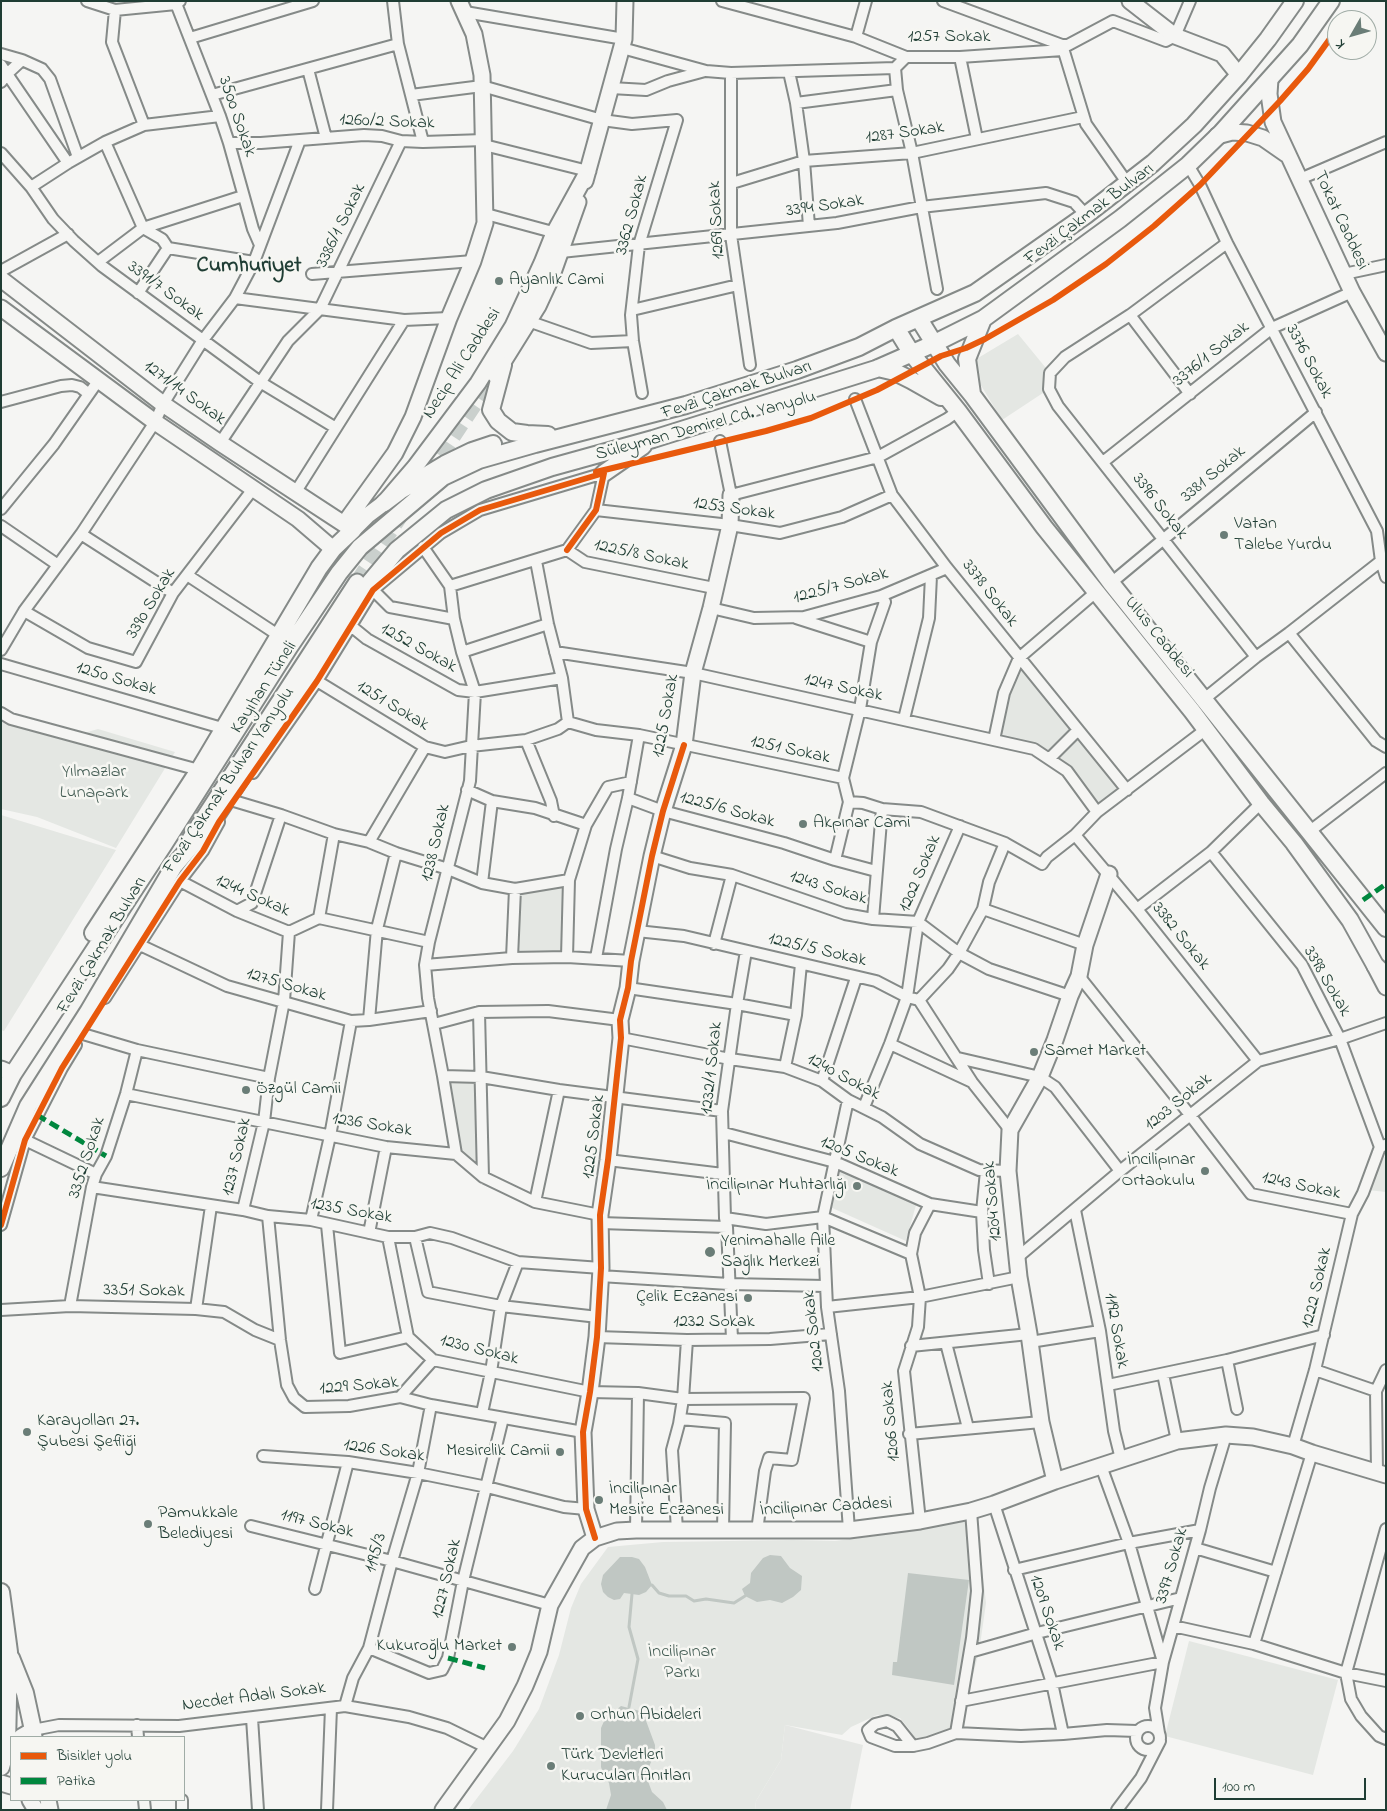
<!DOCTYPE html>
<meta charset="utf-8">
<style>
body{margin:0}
#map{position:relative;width:1387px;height:1811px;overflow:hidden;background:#f5f5f3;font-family:"Indie Flower",sans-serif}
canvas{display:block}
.frame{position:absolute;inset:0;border:2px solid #1f3d34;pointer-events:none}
.legend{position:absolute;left:10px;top:1736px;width:175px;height:65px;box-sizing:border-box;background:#f6f6f2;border:1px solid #a0aca6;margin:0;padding:6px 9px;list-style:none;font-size:15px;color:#1f3d34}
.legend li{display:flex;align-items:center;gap:10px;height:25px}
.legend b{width:25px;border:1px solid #a0aca6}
.north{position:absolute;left:1327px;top:10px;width:50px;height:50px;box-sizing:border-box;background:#f6f6f2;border:1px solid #a0aca6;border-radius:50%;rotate:232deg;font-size:14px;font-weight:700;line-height:20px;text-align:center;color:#1f3d34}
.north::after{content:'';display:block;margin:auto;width:18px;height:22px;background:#6a7d77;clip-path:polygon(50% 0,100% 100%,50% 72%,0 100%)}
.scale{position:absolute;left:1214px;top:1778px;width:152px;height:22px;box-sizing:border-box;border:2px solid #1f3d34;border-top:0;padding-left:6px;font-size:15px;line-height:18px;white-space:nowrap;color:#1f3d34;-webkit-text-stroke:4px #f6f6f2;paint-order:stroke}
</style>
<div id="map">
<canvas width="1387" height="1811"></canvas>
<div class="frame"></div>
<ul class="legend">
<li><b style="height:6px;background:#e8590c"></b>Bisiklet yolu</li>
<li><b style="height:6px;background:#00873e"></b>Patika</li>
</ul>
<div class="north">K</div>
<div class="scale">100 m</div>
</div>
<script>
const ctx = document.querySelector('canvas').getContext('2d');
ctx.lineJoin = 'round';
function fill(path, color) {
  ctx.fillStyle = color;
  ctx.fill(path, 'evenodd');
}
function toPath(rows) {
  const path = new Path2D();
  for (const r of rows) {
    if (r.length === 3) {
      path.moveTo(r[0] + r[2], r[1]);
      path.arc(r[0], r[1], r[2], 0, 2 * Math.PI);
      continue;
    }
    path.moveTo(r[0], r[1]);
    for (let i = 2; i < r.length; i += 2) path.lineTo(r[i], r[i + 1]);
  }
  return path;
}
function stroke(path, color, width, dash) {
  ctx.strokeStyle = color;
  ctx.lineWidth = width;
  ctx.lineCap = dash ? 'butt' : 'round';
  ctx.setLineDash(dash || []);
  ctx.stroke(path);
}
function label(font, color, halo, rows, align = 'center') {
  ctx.font = font + ' "Indie Flower",sans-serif';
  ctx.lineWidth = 5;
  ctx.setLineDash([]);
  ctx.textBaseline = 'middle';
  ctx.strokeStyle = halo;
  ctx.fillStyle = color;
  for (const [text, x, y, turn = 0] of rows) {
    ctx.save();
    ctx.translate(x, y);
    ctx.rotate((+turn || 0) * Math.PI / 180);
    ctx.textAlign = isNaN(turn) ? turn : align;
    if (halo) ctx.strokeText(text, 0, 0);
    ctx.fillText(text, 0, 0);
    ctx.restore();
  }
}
const built = toPath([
 [785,1725,863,1745,850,1810,755,1810,756,1801,781,1760]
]);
const green = toPath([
 [1018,334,1050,373,1049,389,1002,420,968,364],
 [1019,658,1127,790,1097,812,1067,771,1034,749,994,740],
 [1,714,77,735,98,729,175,752,116,848,37,817,1,809],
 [1,815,116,850,4,1031,1,1030],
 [569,880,567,957,512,958,515,889],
 [443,1076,481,1077,483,1177,456,1154],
 [1386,1155,1386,1192,1368,1190,1375,1171],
 [839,1168,916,1205,906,1241,830,1207],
 [976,1517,986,1603,979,1652,956,1740,916,1741,909,1729,900,1718,877,1715,851,1727,842,1735,785,1725,781,1760,756,1801,755,1810,468,1810,513,1751,539,1709,559,1655,571,1608,581,1584,608,1547,663,1542,793,1540,835,1541,875,1536],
 [1189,1641,1338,1680,1313,1775,1165,1736]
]);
const water = toPath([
 [770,1555,781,1556,790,1568,802,1576,801,1590,793,1597,782,1603,770,1600,757,1602,745,1596,742,1589,750,1583,751,1573,763,1558],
 [620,1557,632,1557,639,1559,645,1567,652,1585,646,1592,639,1595,624,1593,620,1599,614,1600,608,1597,603,1592,601,1584,603,1575],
 [908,1573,969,1580,954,1685,892,1675,893,1662,897,1662],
 [621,1706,640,1711,645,1718,655,1745,655,1753,648,1769,647,1777,649,1784,652,1792,663,1802,667,1810,606,1810,611,1795,609,1783,604,1776,601,1767,601,1728,605,1719]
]);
const stream = toPath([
 [652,1585,659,1593,669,1596,686,1596,694,1601,706,1599,734,1603,745,1596],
 [629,1707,638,1659,629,1627,632,1594]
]);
const secondaryTunnel = toPath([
 [428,475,487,386],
 [357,582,400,517]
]);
const street = toPath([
 [87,1,115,10,176,4,180,1],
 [175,1,220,116,229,143,253,229,260,245],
 [393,1,398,44,423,142],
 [722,1,856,37,906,57,960,57,1063,50],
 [943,1,1062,45,1068,45,1113,21,1166,41,1175,36,1190,1],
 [115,10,112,42,144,125],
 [465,12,624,39],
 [856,37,866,1],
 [190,38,313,1],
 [1062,45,1086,124,1128,184],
 [622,48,706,71,731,73,895,68,906,57],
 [1,54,22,60],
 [960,57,977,139],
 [1,65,68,163],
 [895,68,897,90,912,153,937,289],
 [308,69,326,138],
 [789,72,796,103,804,161,809,226],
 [731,73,731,235,750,365],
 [1,82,7,74,22,60,42,69,50,79,78,157],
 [611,88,646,90,668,81,705,71],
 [212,95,398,44],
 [411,95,482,86,602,120,632,124,677,120,639,245,631,315,633,341,642,393],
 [796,103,897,90],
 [105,142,143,228,243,196],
 [229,143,261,143,364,135,382,136,401,141,423,142,484,140],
 [484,145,588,171],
 [1,153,31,187,53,219,74,241,102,266,260,382,336,428],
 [1188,165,1200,185,1227,243,1377,531,1381,561,1386,577],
 [1300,179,1386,142],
 [732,183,804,161,912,153,1083,117],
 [31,187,68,163,105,142,144,125,220,116],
 [486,214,560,234],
 [1227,243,1130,315,1065,357,1050,373,1049,389,1058,406,1256,657],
 [561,252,837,223,921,207,1046,193,1074,202,1086,215],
 [98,262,143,228,162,239,168,248,254,262],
 [1,271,68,234],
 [312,274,473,261],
 [1344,274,1386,265],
 [138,293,168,248],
 [235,298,404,320,449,318],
 [632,310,738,285],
 [1130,315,1190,394],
 [528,321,591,343,633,341],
 [855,399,892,495,947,568,1127,790],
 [1,402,61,386,72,385,80,387,89,394],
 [720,441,731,495,878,457,947,419,958,411],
 [220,443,288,341,320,309,401,141],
 [1103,462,1272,328,1352,292],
 [295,493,404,320],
 [1,509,54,444,98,381],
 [596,510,730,525,780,533,842,517,892,495],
 [1,526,58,565],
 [81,534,173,593],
 [423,547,450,586,454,619,462,652,475,692,470,781,429,942,425,965,428,998,443,1076,456,1154],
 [536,561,548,624,562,678,568,722],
 [187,575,278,635],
 [1111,583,1316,412],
 [450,586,567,550,585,562,714,588],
 [373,590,390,607,454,619],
 [711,608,754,618,804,617,881,596,947,568],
 [24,611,88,648,136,662,173,593,253,489],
 [796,618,871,642],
 [351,626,367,639,458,690,475,692,562,678],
 [1289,633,1376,741,1386,747],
 [1,650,24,611,81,534,155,422,163,404,203,340,235,298,254,262,300,140],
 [462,652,548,624],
 [555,652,693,673,1034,749,1067,771,1097,812],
 [1,664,222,728],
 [317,681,425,747,445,752,471,746,526,740,558,729,568,722,596,730,639,735,843,778,849,802,863,803,882,809,921,812,1005,843,1042,864,1047,857,1075,835,1097,812,1205,730],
 [1203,700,1256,657,1289,633,1381,561],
 [1,713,11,719,199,770],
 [904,719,929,618,931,576],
 [526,740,551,801,554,816],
 [994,740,1004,693,1019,658,1096,592],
 [1049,759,1078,730],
 [253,773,317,681,373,590,441,533,480,510,604,473,596,510,567,550],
 [843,778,860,709,871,642,885,602,881,596],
 [467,790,492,801,535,808,586,825],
 [628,798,663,811,784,843,835,860,876,871],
 [234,801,281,815,334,834,369,842,396,853,448,869,482,883,515,889,569,880],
 [1310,831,1386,773],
 [1075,835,1137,909,1258,1061],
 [369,842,425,747],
 [1211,852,1302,965,1340,1039,1380,1147],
 [652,856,690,868,732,875,845,914,873,919,918,922,959,953,989,969,1070,996],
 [835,860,849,802],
 [180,881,237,911,289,932,319,918,429,942],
 [482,883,492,801],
 [983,909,1085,945],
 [1137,909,1211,852,1261,803],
 [237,911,252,903,281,815],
 [319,918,334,834],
 [873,919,882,809],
 [637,931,684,936,876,981,907,997,919,1000,972,1082,1010,1130],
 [714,944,732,875],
 [140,945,227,986,351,1021,369,1020,431,1011],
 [567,957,569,880,586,825,608,787,631,782],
 [512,958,515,889],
 [596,958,616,849,628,798,639,735],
 [425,965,512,958,567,957,631,961],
 [1079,976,1190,1115,1251,1194,1352,1214],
 [628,988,737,1004,796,1015],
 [105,998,180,881,203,851,219,822],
 [919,1000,948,969,959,953,983,909,989,882,1005,843],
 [479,1012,483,1177],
 [369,1020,377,929,396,853],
 [434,1024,479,1012,548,1011,620,1020],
 [83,1034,137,1050,269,1078],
 [621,1038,730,1059,785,1067,822,1081,848,1100,882,1117,920,1144,979,1170,1008,1171],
 [890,1044,972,1082],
 [958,1058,1040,1077,1055,1087,1120,1171],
 [785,1067,796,1015,801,964],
 [443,1076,481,1077,559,1090,722,1111],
 [822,1081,856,978],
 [126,1094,386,1147,456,1154,483,1177,535,1202,600,1215],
 [848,1100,823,1217,827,1307,839,1391,849,1530],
 [864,1107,890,1044,907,997,918,922,960,826],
 [724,1133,835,1162,930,1204,982,1212],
 [25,1140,96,1174],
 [608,1160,723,1174],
 [986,1171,982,1212,984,1250,989,1284],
 [92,1187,243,1210,268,1216,311,1220,388,1237,415,1237,430,1233,452,1238,518,1262,601,1268],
 [535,1202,559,1090],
 [243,1210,264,1122,269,1078,284,1001,289,932],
 [1075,1210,1100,1331,1114,1431,1121,1459],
 [268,1216,280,1340,287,1385,294,1398,305,1407,349,1406,400,1397,431,1405,583,1432],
 [725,1218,722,1111,737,1004,746,951],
 [311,1220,330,1136,351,1021],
 [600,1223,727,1227,725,1218,766,1224,823,1217,911,1254],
 [1,1225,25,1140,62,1068,76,1045],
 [327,1225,340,1353,408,1337],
 [727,1227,732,1339],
 [369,1233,386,1147],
 [388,1237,408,1337,433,1360,590,1392,638,1393,683,1399,804,1398,792,1460,769,1458,765,1471,757,1531],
 [415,1237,428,1292,501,1306,598,1317],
 [1018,1257,1120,1171,1258,1061,1340,1039,1386,1023],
 [600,1276,729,1284,825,1286],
 [70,1306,92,1187,96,1174,106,1156,126,1094,137,1050],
 [827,1307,920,1297,1019,1277],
 [196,1309,211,1206],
 [1,1310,70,1306,196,1309,224,1312,255,1330,280,1340],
 [597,1337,687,1340,770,1339,831,1334],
 [1030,1342,1100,1331],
 [946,1343,968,1428],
 [911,1346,1029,1334],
 [1227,1360,1324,1335],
 [1315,1370,1376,1391],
 [1163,1374,1177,1441],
 [1108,1385,1227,1360,1237,1409],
 [400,1397,433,1360],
 [482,1413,491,1372,501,1306,518,1262],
 [680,1419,725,1423,723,1530],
 [909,1434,1041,1422],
 [1293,1446,1315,1370,1352,1214,1363,1193,1380,1147,1385,1145],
 [263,1456,348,1462,418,1473,487,1487,564,1507,586,1509],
 [1377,1472,1376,1391,1386,1370],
 [994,1504,1052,1683,1063,1734],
 [920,1521,904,1371,918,1327,920,1297,911,1254,915,1233,930,1204],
 [251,1526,392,1561,550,1605],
 [1386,1529,1346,1673,1351,1699,1361,1716,1379,1736,1386,1739],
 [636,1530,638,1393],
 [677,1530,672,1450,679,1424,683,1399,687,1340],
 [1195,1548,1276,1572],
 [1014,1570,1129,1543,1200,1530],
 [315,1589,348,1462],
 [1173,1626,1254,1644,1346,1673,1386,1681],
 [1254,1644,1312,1453],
 [369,1648,429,1673,442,1670,448,1658,463,1581,503,1418],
 [970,1652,1037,1633,1181,1598],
 [961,1701,1163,1662,1129,1543,1101,1466],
 [345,1706,353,1678,369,1648,392,1561,418,1473,431,1405],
 [252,1718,258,1810],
 [137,1725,138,1737],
 [1148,1738,12],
 [33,1730,59,1725,179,1726,345,1706,409,1717,447,1728,488,1748],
 [956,1733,972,1638,977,1591,971,1511],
 [1159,1733,1155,1708,1163,1662,1200,1530,1210,1488,1226,1435],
 [913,1746,897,1726,887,1721,875,1724,868,1730,871,1737,895,1746,913,1746,928,1743,956,1733,1021,1736,1063,1734,1107,1730,1137,1731],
 [144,1800,145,1810],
 [182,1800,182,1810],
 [327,1810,331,1708],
 [1117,1810,1141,1778,1160,1741]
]);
const secondary = toPath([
 [1130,1,1175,36,1222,54,1239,75],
 [1270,79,1269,94,1273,122,1352,292,1386,353],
 [1217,136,1232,132,1247,133,1263,138,1286,154],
 [585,181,624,39,625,1],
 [1,279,163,404,220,443,353,530,368,515,384,503,415,467,478,383,513,326,542,263,554,233,588,171],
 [1,308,155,422,298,519,333,549],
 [495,375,538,306,551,278,578,202],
 [344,524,395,453,413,417,449,318,473,261,485,223,482,75,474,34,459,1],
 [190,839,357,582],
 [1375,966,1386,987],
 [1,1069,13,1074],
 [1055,1481,1041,1422,1029,1334,1019,1277,1008,1171,1010,1130,1040,1077,1055,1040,1070,996,1079,976,1085,945,1109,874],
 [595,1538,586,1509,583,1432,590,1392,597,1337,601,1268,600,1215,608,1160,621,1038,620,1020,628,988,631,961,652,856,663,811,684,745,693,673,711,608,730,525,731,495],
 [21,1737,33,1730,34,1737],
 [1,1783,11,1786],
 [30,1800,36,1810],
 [48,1800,50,1810],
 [443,1810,507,1721,525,1686,539,1652,550,1605,582,1548,595,1538,617,1531,636,1530,849,1530,920,1521,971,1511,994,1504,1055,1481,1177,1441,1226,1435,1253,1437,1293,1446,1312,1453,1386,1475]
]);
const primary = toPath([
 [919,319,947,364,973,396,1111,583,1386,928],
 [896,328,912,354,958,411,1044,527,1192,711,1261,803,1294,843,1350,920,1375,965,1386,976],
 [503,365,491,410,498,421,512,432,527,434,548,435],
 [878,368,895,372,911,380,941,397],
 [972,394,967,359,983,319],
 [604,473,643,446],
 [384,503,400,491,445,464,472,451,493,444],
 [93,933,199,770,319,568,333,549,353,530],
 [1,1098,13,1074,164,844,290,646,339,573,360,547,443,477,479,460,535,444,686,405,797,370,859,347,896,328,975,293,1086,215,1153,163,1194,125,1239,75,1268,39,1295,1],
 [1,1168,28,1106,88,1012,174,866,214,819,366,587,397,550,446,510,486,490,552,467,653,439,876,369,933,344,983,319,1120,219,1188,165,1221,133,1300,45,1331,1],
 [1,1592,9,1652,7,1746,1,1767],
 [11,1658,25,1693,33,1730]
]);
const quiet = toPath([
 [1363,900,1386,884],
 [37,1115,106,1156],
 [448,1658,485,1668]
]);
const cycleway = toPath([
 [596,472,766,431,811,418,877,390,941,356,966,348,985,339,1053,300,1106,264,1154,226,1200,185,1280,101,1308,69,1337,29],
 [1,1225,25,1140,62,1068,180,881,203,851,219,822,317,681,373,590,441,533,480,510,604,473,596,510,567,550],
 [595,1538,586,1509,583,1432,590,1392,597,1337,601,1268,600,1215,608,1160,621,1038,620,1020,628,988,631,961,652,856,663,811,684,745]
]);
const markers = [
 [499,281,5,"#6a7d77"],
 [1224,535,5,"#6a7d77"],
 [803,824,5,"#6a7d77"],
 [1034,1052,5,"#6a7d77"],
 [246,1090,5,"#6a7d77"],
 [1205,1171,5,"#6a7d77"],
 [857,1186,5,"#6a7d77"],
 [710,1252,6,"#6a7d77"],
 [748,1298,5,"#6a7d77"],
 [27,1432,5,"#6a7d77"],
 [560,1452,5,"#6a7d77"],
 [599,1500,5,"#6a7d77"],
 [148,1524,5,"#6a7d77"],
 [512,1647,5,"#6a7d77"],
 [580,1716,5,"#6a7d77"],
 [551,1766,5,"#6a7d77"]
];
const streetNames = [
 ["1257 Sokak",949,38],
 ["3500 Sokak",236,117,71],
 ["1260/2 Sokak",387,123,2],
 ["1287 Sokak",905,134,-8],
 ["3394 Sokak",825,207,-8],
 ["3362 Sokak",633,215,-75],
 ["Fevzi Çakmak Bulvarı",1090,215,-37],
 ["1269 Sokak",718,220,-93],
 ["Tokat Caddesi",1340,221,65],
 ["3386/1 Sokak",342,226,-64],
 ["3391/7 Sokak",165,292,36],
 ["3376/1 Sokak",1212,355,-39],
 ["3376 Sokak",1308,362,62],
 ["Necip Ali Caddesi",463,364,-57],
 ["Fevzi Çakmak Bulvarı",737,391,-18],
 ["1271/14 Sokak",184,394,36],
 ["Süleyman Demirel Cd. Yanyolu",706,427,-15],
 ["3381 Sokak",1214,475,-40],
 ["3396 Sokak",1159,507,52],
 ["1253 Sokak",734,510,8],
 ["1225/8 Sokak",641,556,12],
 ["1225/7 Sokak",841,587,-15],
 ["3378 Sokak",989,594,52],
 ["3390 Sokak",152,604,-59],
 ["Ulus Caddesi",1158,638,51],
 ["1252 Sokak",418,649,29],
 ["1250 Sokak",116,680,16],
 ["Kayıhan Tüneli",265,688,-57],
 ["1247 Sokak",843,689,12],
 ["1251 Sokak",392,707,31],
 ["1225 Sokak",667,716,-80],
 ["1251 Sokak",790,751,12],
 ["Fevzi Çakmak Bulvarı Yanyolu",230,781,-56],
 ["1225/6 Sokak",727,811,15],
 ["1238 Sokak",437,843,-77],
 ["1202 Sokak",921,874,-67],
 ["1243 Sokak",828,889,17],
 ["1244 Sokak",252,897,24],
 ["3382 Sokak",1180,937,51],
 ["Fevzi Çakmak Bulvarı",103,946,-59],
 ["1225/5 Sokak",817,951,13],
 ["3398 Sokak",1326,982,60],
 ["1275 Sokak",286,986,16],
 ["1232/1 Sokak",713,1068,-84],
 ["1240 Sokak",843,1078,28],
 ["1203 Sokak",1179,1103,-39],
 ["1236 Sokak",372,1126,9],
 ["1225 Sokak",595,1137,-83],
 ["1237 Sokak",238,1157,-77],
 ["3352 Sokak",88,1158,-72],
 ["1205 Sokak",859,1158,22],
 ["1243 Sokak",1301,1187,12],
 ["1204 Sokak",994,1201,-95],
 ["1235 Sokak",351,1212,10],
 ["1222 Sokak",1318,1288,-77],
 ["3351 Sokak",144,1292,1],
 ["1232 Sokak",714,1323],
 ["1202 Sokak",815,1331,-97],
 ["1192 Sokak",1115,1331,80],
 ["1230 Sokak",479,1351,14],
 ["1229 Sokak",359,1387,-5],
 ["1206 Sokak",892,1421,-95],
 ["1226 Sokak",384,1452,8],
 ["İncilipınar Caddesi",826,1508,-3],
 ["1197 Sokak",317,1525,14],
 ["1195/3",377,1553,-74],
 ["3397 Sokak",1173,1566,-74],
 ["1227 Sokak",448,1579,-77],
 ["1209 Sokak",1046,1613,71],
 ["Necdet Adalı Sokak",254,1698,-7]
];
const poiNames = [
 ["Ayanlık Cami",509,281],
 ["Vatan",1234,525],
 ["Talebe Yurdu",1234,546],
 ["Akpınar Cami",813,824],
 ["Samet Market",1044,1052],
 ["Özgül Camii",256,1090],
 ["İncilipınar",1195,1161,"right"],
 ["Ortaokulu",1195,1182,"right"],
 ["İncilipınar Muhtarlığı",847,1186,"right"],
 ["Yenimahalle Aile",721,1242],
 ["Sağlık Merkezi",721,1263],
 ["Çelik Eczanesi",738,1298,"right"],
 ["Karayolları 27.",37,1422],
 ["Şubesi Şefliği",37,1443],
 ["Mesirelik Camii",550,1452,"right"],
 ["İncilipınar",609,1490],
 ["Mesire Eczanesi",609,1511],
 ["Pamukkale",158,1514],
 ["Belediyesi",158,1535],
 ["Kukuroğlu Market",502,1647,"right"],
 ["Orhun Abideleri",590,1716],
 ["Türk Devletleri",561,1756],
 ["Kurucuları Anıtları",561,1777]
];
const parkNames = [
 ["Yılmazlar",94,773],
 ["Lunapark",94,794],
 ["İncilipınar",682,1653],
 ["Parkı",682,1674]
];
const districtNames = [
 ["Cumhuriyet",249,267]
];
fill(built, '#e5e7e4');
fill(green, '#e4e7e3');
fill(water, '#c0c7c3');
stroke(stream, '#c0c7c3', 3);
stroke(secondaryTunnel, '#cad0cd', 15, [15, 8]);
stroke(street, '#858a88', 14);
stroke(secondary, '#858a88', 19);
stroke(primary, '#858a88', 20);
stroke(street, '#f5f5f3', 10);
stroke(secondary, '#f5f5f3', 15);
stroke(primary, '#f5f5f3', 16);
stroke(quiet, '#00873e', 5, [10, 5]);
stroke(cycleway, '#e8590c', 6);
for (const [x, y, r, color] of markers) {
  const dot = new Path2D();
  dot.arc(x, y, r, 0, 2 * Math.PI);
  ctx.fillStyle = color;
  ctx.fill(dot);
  stroke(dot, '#f6f6f2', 2);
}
label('18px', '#1f3d34', '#f6f6f2', streetNames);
label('18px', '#1f3d34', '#f6f6f2', poiNames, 'left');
label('18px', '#445d54', '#f6f6f2', parkNames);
label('bold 22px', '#1f3d34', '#f6f6f2', districtNames);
</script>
